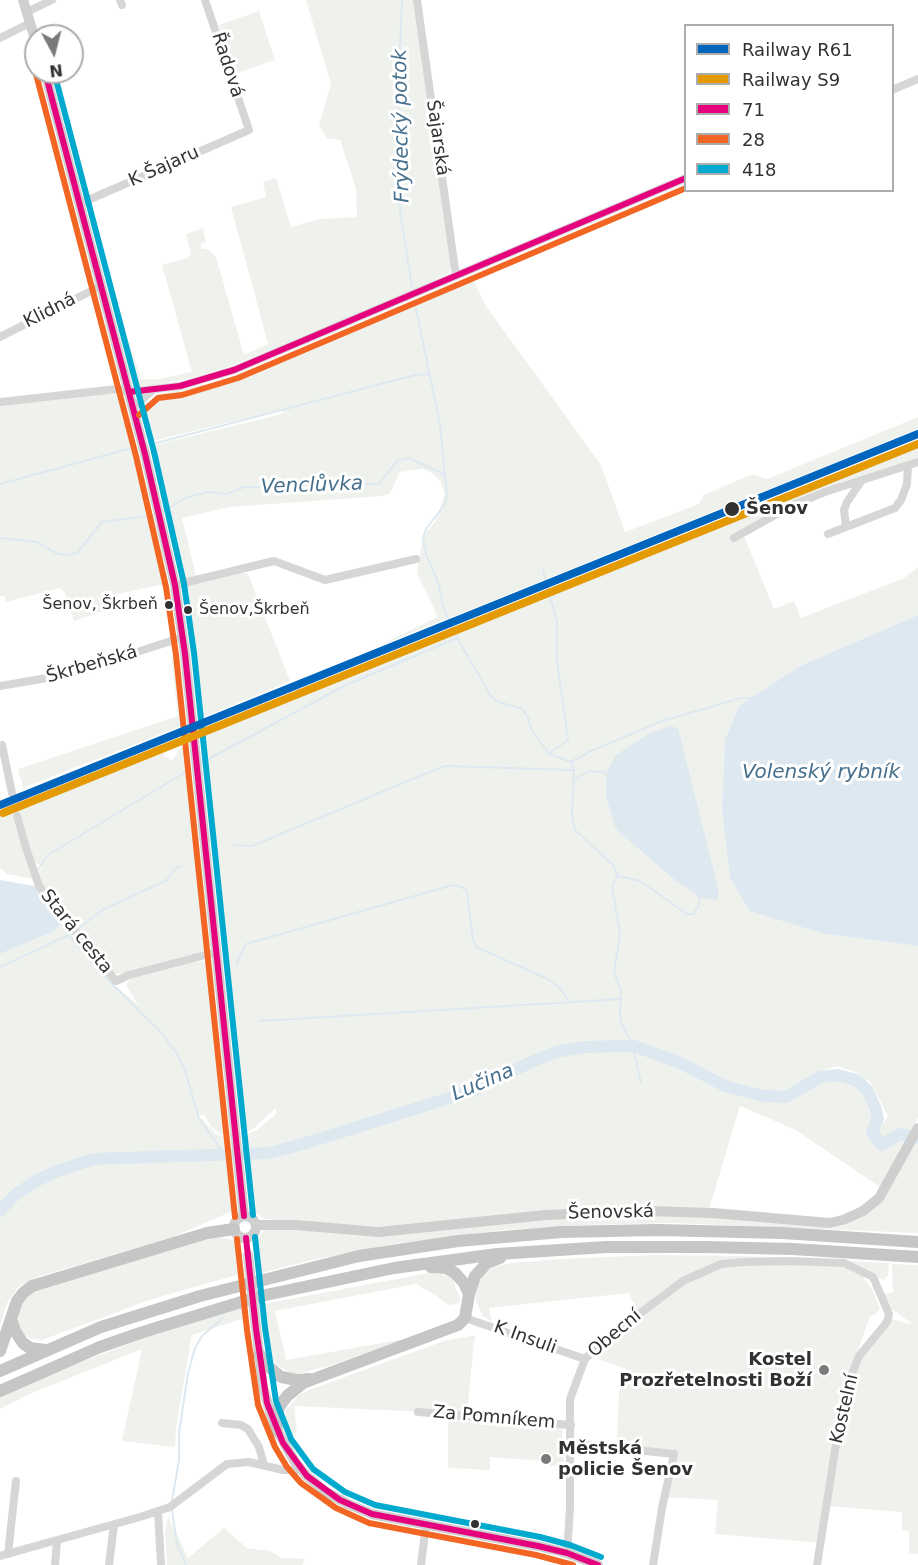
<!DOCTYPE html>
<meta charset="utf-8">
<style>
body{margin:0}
#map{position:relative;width:918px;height:1565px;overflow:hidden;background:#fff;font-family:"DejaVu Sans",sans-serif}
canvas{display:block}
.legend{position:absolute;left:684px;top:24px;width:210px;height:168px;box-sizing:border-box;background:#fff;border:2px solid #adadad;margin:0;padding:8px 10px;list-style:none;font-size:18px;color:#323232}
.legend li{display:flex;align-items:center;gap:12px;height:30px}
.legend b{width:30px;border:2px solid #adadad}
.north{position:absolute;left:24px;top:24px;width:60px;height:60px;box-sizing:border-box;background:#fff;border:2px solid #adadad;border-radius:50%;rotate:173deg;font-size:16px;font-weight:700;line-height:24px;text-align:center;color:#323232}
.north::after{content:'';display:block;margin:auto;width:21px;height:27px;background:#7a7a7a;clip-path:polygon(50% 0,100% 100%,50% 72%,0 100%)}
</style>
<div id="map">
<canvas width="918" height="1565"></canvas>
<ul class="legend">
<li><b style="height:8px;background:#0065bd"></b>Railway R61</li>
<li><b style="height:8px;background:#e39a05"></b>Railway S9</li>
<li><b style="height:8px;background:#e5007d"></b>71</li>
<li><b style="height:8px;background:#f26522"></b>28</li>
<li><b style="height:8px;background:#00a9ce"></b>418</li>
</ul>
<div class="north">N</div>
</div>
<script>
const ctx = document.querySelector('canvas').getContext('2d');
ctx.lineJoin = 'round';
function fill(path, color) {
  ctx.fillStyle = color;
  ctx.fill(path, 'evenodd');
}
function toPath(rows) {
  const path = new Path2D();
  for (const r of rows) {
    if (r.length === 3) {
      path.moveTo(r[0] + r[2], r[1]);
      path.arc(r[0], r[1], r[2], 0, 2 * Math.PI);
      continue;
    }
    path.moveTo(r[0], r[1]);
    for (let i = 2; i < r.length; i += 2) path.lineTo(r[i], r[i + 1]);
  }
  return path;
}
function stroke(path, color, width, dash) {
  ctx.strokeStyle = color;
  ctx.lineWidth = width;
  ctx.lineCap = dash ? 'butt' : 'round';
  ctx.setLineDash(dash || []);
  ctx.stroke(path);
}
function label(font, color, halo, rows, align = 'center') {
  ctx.font = font + ' "DejaVu Sans",sans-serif';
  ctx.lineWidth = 6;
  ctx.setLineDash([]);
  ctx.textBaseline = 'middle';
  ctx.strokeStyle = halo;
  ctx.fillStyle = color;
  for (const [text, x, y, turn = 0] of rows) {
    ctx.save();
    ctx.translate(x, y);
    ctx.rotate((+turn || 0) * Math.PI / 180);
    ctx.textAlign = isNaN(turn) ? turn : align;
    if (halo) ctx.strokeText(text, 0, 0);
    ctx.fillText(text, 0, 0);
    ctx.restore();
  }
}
const green = toPath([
 [306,0,415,0,451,265,450,270,447,274,399,297,225,368,190,378,155,385,143,387,135,384,130,377,115,320,121,318,141,379,159,379,192,372,162,265,187,258,191,254,186,234,203,228,206,242,200,244,202,249,208,249,216,257,244,355,268,344,231,207,266,197,263,182,276,178,291,227,320,219,357,217,356,188,340,140,327,138,319,125,331,84],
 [259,11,275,60,234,74,219,25],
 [472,278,486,306,601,465,625,532,699,504,704,495,752,474,767,479,918,417,918,429,372,649,438,617,417,573,423,536,435,522,445,494,440,481,431,472,422,469,400,472,390,493,383,496,230,507,182,518,196,576,185,579,181,576,150,446,282,414,283,409,149,442,143,418,146,404,152,399,163,393,209,384,241,373],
 [117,393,121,396,156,526,164,558,162,565,165,584,99,598,103,611,74,621,65,593,60,588,6,602,4,596,0,596,0,405],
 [918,445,918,460,811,496,744,536,774,609,794,601,801,618,904,578,918,567,918,615,800,666,739,706,725,740,722,807,825,934,918,946,918,1118,910,1133,898,1130,882,1141,878,1136,878,1132,888,1116,870,1082,853,1071,837,1066,816,1073,802,1083,783,1092,767,1091,731,1081,728,1089,748,1094,758,1099,780,1100,806,1089,821,1080,838,1079,851,1083,861,1091,865,1098,873,1121,868,1131,870,1137,883,1151,887,1145,900,1137,907,1138,881,1188,796,1130,740,1106,709,1209,386,1227,265,1219,255,1213,250,1201,243,1136,257,1130,276,1114,276,1108,254,1128,244,1133,202,734],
 [622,835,708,851,719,892,675,880],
 [242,573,248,574,290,681,199,719,191,610,186,598,190,596,187,585],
 [171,657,179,660,186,724,23,788,18,769,178,716],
 [181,742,164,754,164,756,172,761,179,750,188,743,210,944,205,952,136,971,116,974,112,973,39,882,38,873,43,866,33,862,16,809],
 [11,811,25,857,34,879,7,874,0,868,0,815],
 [63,920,116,986,139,1006,127,987,127,984,131,978,194,962,202,961,212,964,228,1135,219,1133,211,1127,204,1115,195,1115,201,1118,217,1135,229,1138,235,1203,230,1212,173,1237,37,1277,18,1287,7,1303,0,1326,0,954,50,933,59,927],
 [918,1137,918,1233,673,1223,580,1225,504,1230,394,1244,312,1260,257,1274,255,1250,256,1241,263,1231,275,1228,370,1235,550,1218,659,1215,806,1223,826,1228,834,1228,843,1226,859,1217,883,1200],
 [219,1237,233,1240,241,1252,244,1273,152,1299,42,1340,30,1339,17,1327,20,1307,26,1297,34,1290,202,1240],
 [654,1255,744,1256,889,1263,888,1275,884,1280,861,1270,864,1278,872,1289,880,1308,876,1314,870,1316,858,1351,891,1319,914,1325,890,1308,884,1294,893,1292,892,1264,918,1265,918,1554,909,1553,909,1531,902,1530,902,1512,827,1506,820,1543,715,1534,718,1500,666,1497,676,1453,617,1443,619,1392,626,1369,598,1359,599,1355,624,1333,638,1315,629,1293,489,1308,492,1322,483,1316,476,1301,475,1290,483,1275,493,1267,512,1263,560,1259],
 [434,1272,452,1278,461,1301,456,1304,448,1305,437,1296,416,1284,275,1311,286,1360,405,1339,332,1365,301,1373,290,1373,277,1365,271,1357,264,1335,265,1326,263,1304],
 [247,1306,248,1317,192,1335,176,1428,175,1447,122,1441,142,1349,27,1395,0,1409,0,1397,59,1371,144,1338],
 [476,1335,474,1340,467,1415,562,1425,564,1465,550,1466,550,1455,543,1454,542,1461,490,1457,490,1470,448,1468,448,1413,294,1406,297,1434,291,1434,285,1417,286,1411,298,1396,309,1390,444,1341],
 [168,1516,188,1558,224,1528,247,1548,270,1551,282,1558,305,1559,302,1565,167,1565,165,1531]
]);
const water = toPath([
 [918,615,918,946,825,934,750,911,730,878,722,807,725,740,739,706,800,666],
 [670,726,678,728,719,892,717,900,702,898,675,880,622,835,615,827,606,796,607,771,616,755,648,734],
 [0,880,34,886,63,920,59,927,50,933,0,954]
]);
const stream = toPath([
 [402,0,398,92,398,177,400,210,412,287],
 [415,304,440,425,445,475],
 [156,443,415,375,429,374],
 [0,484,132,448],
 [163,512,185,498,207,492,227,494,244,487,275,488,292,483,315,486,379,484,397,461,409,458,445,475,447,494,445,504,426,529,423,538,426,554,439,585,443,607,457,638,491,696,499,702,522,709,528,717,531,729,549,754,571,762,574,770,572,815,575,830,612,864,618,875,612,886,620,934,614,972,621,991,620,1015,622,1025,634,1046],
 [0,538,36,542,58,554,68,555,77,553,102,522,155,515],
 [543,570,557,622,557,661,568,740,550,753],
 [571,762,591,751,662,721,741,698,754,698],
 [201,763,344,686,457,638],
 [572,781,589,771,604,772,607,775],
 [234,845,252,846,444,766,574,770],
 [37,871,48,855,194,767],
 [618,876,640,881,687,914,693,914,698,907,700,899,696,892],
 [78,929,102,910,167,880,175,869,180,866],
 [69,936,112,984,159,1030,175,1051,184,1067,199,1119,226,1156],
 [236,964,246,944,453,885,462,887,467,892,473,940,476,947,548,979,560,988,569,1001],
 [0,967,73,933],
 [260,1021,622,999],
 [632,1045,641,1082],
 [172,1501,179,1460,179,1433,188,1373,195,1348,202,1336,223,1318],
 [172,1510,177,1544,186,1565]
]);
const river = toPath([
 [0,1211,15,1195,34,1182,57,1171,94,1159,269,1153,303,1144,475,1090,531,1062,556,1052,583,1047,634,1046,678,1062,725,1086,764,1096,786,1097,820,1077,838,1075,853,1079,859,1082,867,1090,875,1107,878,1119,872,1132,882,1145,900,1134,918,1138]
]);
const minor = toPath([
 [120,0,122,5],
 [417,0,456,276],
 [27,12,52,0],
 [0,38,30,23],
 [892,90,918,79],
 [79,204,249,130,205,0],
 [0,337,101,286],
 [0,402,117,389,129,392,180,386,234,370,686,178],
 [133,408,154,389],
 [846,527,844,510,847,502,860,483],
 [828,534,895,508,901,500,907,484,908,466],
 [734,538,793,505,825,492,918,462],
 [175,585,274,561,325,580,416,559],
 [0,686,70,674,183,637],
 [0,746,2,745,12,793],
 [17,816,26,848,39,886,116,981,129,975,217,952],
 [465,1318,585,1359],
 [418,1412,571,1425],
 [222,1423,241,1425,248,1429,259,1447,264,1465],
 [570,1443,674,1454,662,1508,653,1565],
 [158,1511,161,1565],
 [567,1553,570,1508,570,1399,585,1359,606,1339,683,1281,721,1264,744,1262,789,1261,844,1263,873,1277,889,1314,887,1322,859,1356,848,1384,840,1419,817,1565],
 [8,1554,16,1481],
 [0,1556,140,1517,170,1507,227,1464,249,1462,283,1470,301,1470],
 [55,1565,57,1540],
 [109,1565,114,1525],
 [421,1565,426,1525]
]);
const secondary = toPath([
 [23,0,36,42],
 [45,72,145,454,175,585,185,654,244,1216],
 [245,1227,11],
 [256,1225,295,1225,379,1232,546,1215,647,1211,713,1213,830,1223,843,1220,863,1211,879,1198,918,1128],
 [256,1327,263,1387,274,1425,295,1462,307,1476,326,1492,348,1504,372,1514,538,1546,567,1553,598,1565]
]);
const trunk = toPath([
 [431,1267,446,1268,455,1273,464,1283,469,1294],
 [11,1319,15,1331,23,1343,30,1348,45,1350],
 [0,1351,17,1301,23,1293,32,1286,207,1233,234,1229],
 [259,1354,269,1367,281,1377,297,1380,309,1379],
 [0,1371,101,1327,200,1296,359,1256,458,1241,561,1232,657,1230,783,1233,918,1242],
 [0,1391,100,1347,143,1332,261,1296,394,1268,497,1254,606,1247,706,1247,793,1249,918,1257],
 [277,1431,276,1421,279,1407,287,1396,303,1383,458,1325,465,1318,469,1294,475,1276,487,1263,500,1258]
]);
const secondaryBridge = toPath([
 [248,1255,256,1327]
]);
const bus1 = toPath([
 [45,72,145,454,175,585,185,654,244,1216],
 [129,392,180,386,234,370,686,178],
 [246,1238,256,1329,267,1403,283,1443,307,1476,340,1500,372,1514,538,1546,567,1553,598,1565]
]);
const bus2 = toPath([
 [36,74,136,456,166,587,176,655,235,1217],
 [139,415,158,398,182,395,238,378,686,188],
 [237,1239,247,1330,258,1405,275,1447,287,1467,301,1483,336,1508,369,1523,536,1555,573,1565]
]);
const bus3 = toPath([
 [54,72,154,452,184,584,194,653,253,1215],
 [255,1237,265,1328,276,1401,291,1439,313,1469,345,1492,375,1505,540,1537,570,1545,601,1557]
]);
const rail1 = toPath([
 [0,805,918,434]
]);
const rail2 = toPath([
 [3,813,918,444]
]);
const markers = [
 [732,509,8,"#323232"],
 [169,605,5,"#323232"],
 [188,610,5,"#323232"],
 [824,1370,6,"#7a7a7a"],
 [546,1459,6,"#7a7a7a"],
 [475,1524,5,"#323232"]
];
const busNames = [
 ["Šenov, Škrbeň",158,605],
 ["Šenov,Škrbeň",199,610,"left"]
];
const streetNames = [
 ["Řadová",227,65,72],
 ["Šajarská",437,138,82],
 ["K Šajaru",164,167,-24],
 ["Klidná",50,311,-27],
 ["Škrbeňská",92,665,-16],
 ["Stará cesta",76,932,51],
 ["Šenovská",611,1213,-1],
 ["Obecní",615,1334,-40],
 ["K Insuli",525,1338,20],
 ["Kostelní",845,1409,-77],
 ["Za Pomníkem",494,1418,5]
];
const stopNames = [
 ["Šenov",746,509]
];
const poiNames = [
 ["Kostel",812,1360],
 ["Prozřetelnosti Boží",812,1381],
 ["Městská",558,1449,"left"],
 ["policie Šenov",558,1470,"left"]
];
const waterNames = [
 ["Frýdecký potok",402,126,-91],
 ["Venclůvka",312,486,-2],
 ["Volenský rybník",821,773],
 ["Lučina",483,1083,-23]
];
fill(green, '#eff2ec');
fill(water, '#dde8f0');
stroke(stream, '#dde8f0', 2);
stroke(river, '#dde8f0', 12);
stroke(minor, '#d6d6d6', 8);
stroke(secondary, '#cfcfcf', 10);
stroke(trunk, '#c6c6c6', 12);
stroke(secondaryBridge, '#cfcfcf', 10);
stroke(bus1, '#e5007d', 6);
stroke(bus2, '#f26522', 6);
stroke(bus3, '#00a9ce', 6);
stroke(rail1, '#0065bd', 8);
stroke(rail2, '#e39a05', 8);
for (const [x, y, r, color] of markers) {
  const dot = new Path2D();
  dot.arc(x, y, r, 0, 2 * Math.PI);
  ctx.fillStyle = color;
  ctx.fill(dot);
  stroke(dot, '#fff', 2);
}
label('16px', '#323232', '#fff', busNames, 'right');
label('18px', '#323232', '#fff', streetNames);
label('bold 18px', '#323232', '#fff', stopNames, 'left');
label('bold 18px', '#323232', '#fff', poiNames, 'right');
label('italic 20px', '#47708e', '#fff', waterNames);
</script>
